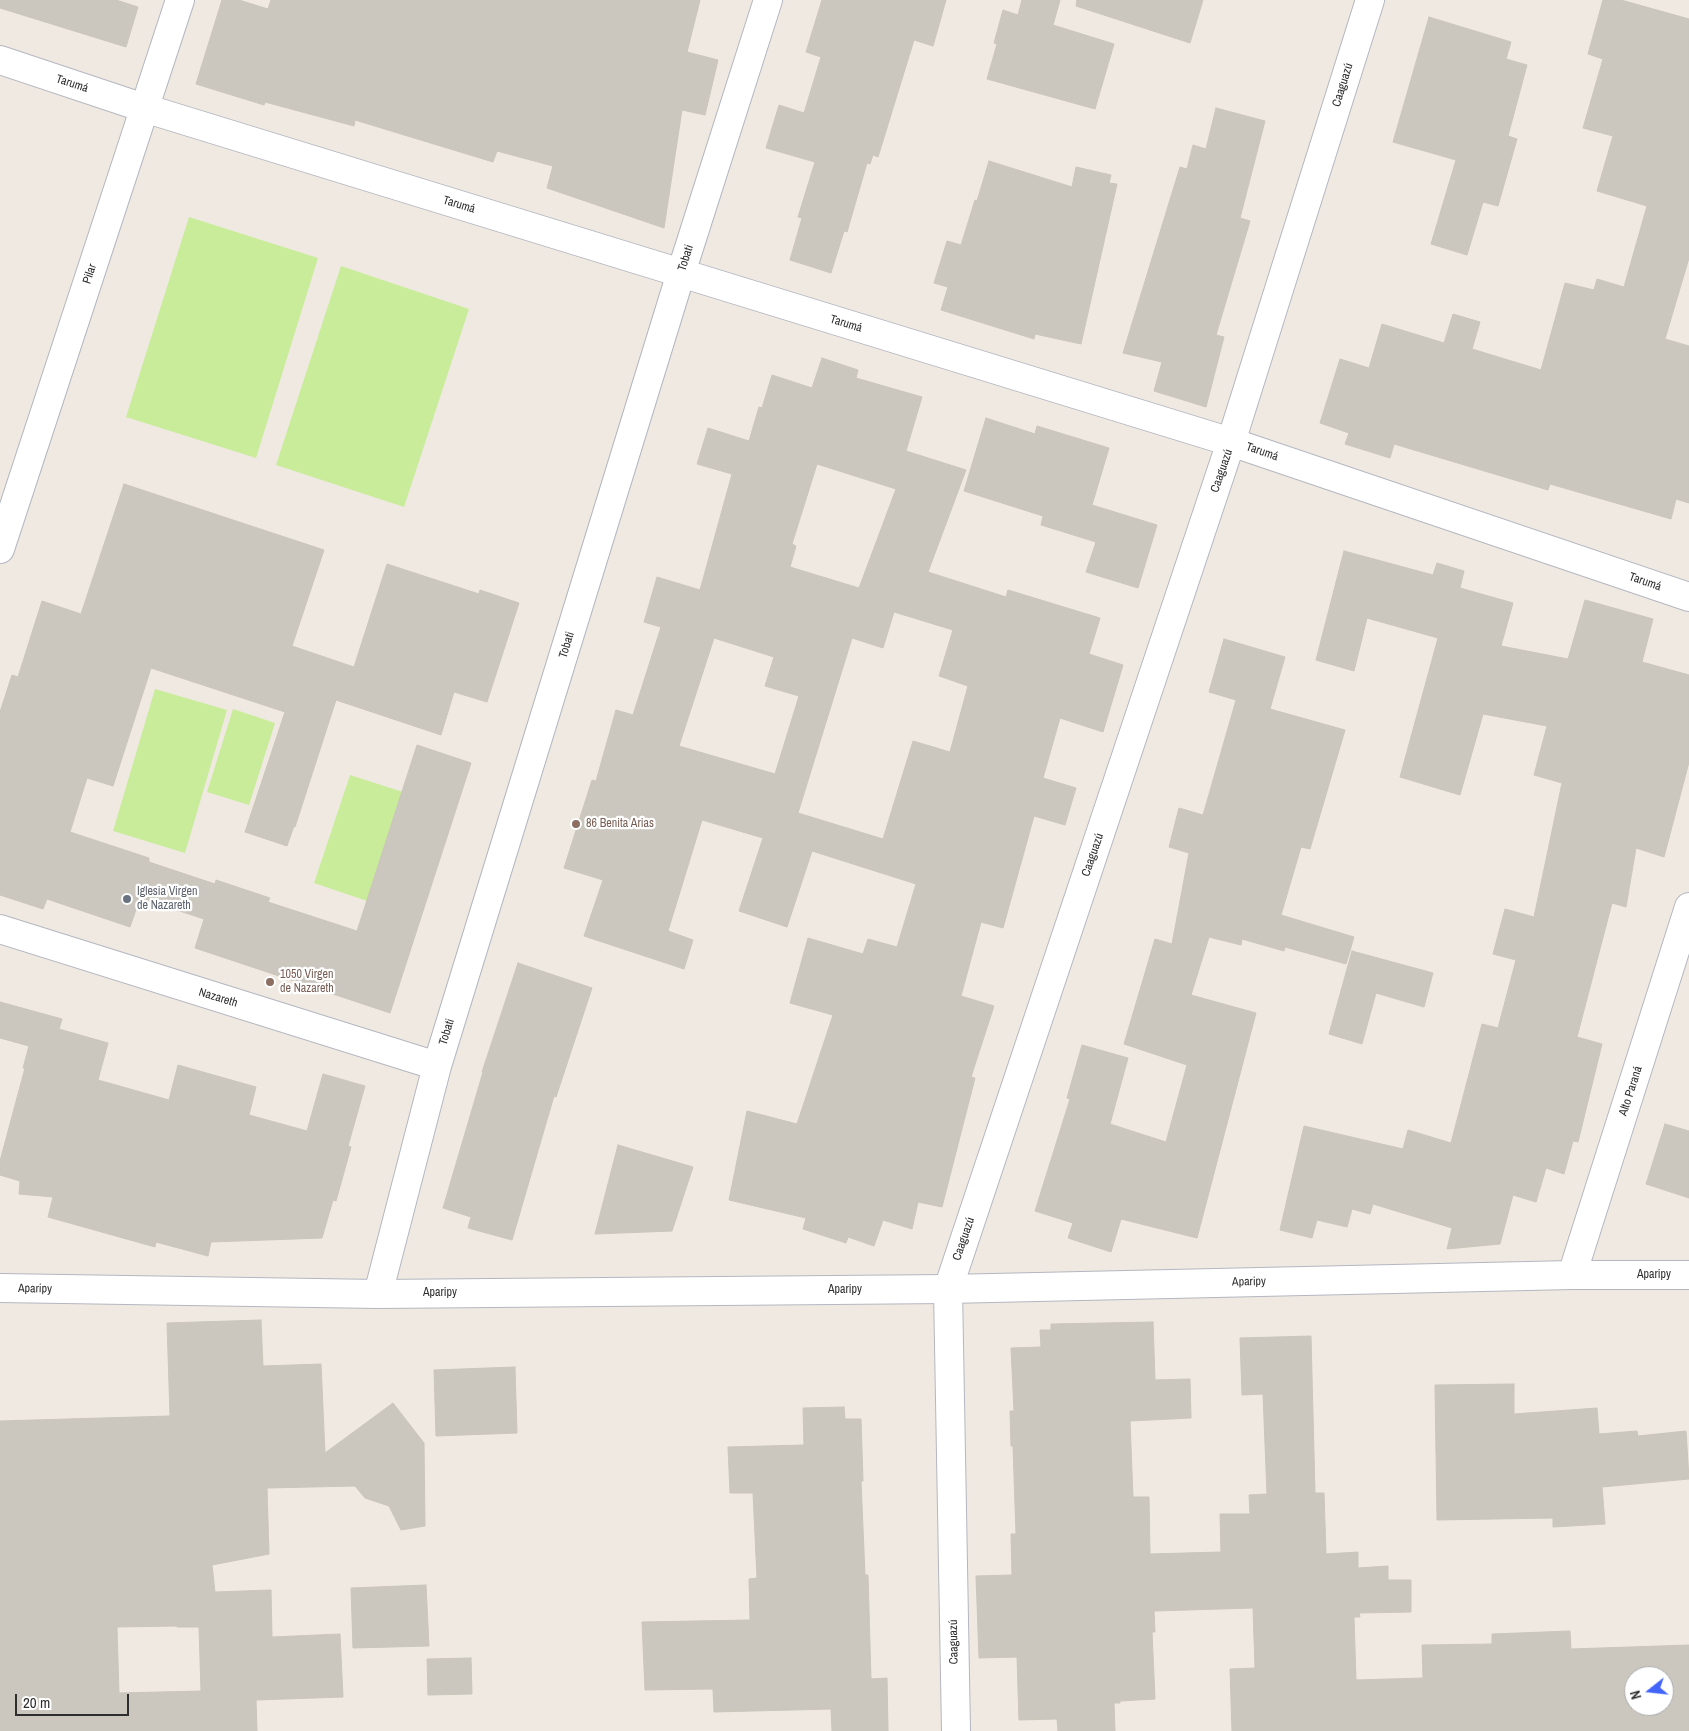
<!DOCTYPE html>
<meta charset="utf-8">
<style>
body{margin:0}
#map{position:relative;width:1689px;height:1731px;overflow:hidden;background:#efe9e1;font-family:"Archivo Narrow",sans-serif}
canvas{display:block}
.north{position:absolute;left:1624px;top:1666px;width:50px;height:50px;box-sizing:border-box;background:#fff;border:1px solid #ababab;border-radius:50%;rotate:254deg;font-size:14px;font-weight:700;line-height:20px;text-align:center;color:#2e2e2e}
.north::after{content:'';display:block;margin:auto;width:18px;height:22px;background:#4264fb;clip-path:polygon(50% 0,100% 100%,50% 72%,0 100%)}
.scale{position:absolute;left:15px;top:1694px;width:114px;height:22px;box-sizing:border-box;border:2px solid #2e2e2e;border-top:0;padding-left:6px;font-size:15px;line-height:18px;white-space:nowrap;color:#2e2e2e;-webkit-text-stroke:4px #fff;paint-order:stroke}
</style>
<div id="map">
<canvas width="1689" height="1731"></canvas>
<div class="north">N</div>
<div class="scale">20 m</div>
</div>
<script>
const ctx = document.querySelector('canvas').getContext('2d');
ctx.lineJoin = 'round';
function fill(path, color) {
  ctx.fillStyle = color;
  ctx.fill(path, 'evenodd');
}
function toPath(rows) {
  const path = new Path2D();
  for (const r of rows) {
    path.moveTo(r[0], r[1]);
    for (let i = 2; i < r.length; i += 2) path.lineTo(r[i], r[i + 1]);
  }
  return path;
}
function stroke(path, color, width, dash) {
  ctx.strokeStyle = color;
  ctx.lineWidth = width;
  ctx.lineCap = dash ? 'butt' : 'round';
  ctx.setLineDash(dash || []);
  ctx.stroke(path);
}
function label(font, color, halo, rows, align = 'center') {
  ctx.font = font + ' "Archivo Narrow",sans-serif';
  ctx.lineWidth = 4.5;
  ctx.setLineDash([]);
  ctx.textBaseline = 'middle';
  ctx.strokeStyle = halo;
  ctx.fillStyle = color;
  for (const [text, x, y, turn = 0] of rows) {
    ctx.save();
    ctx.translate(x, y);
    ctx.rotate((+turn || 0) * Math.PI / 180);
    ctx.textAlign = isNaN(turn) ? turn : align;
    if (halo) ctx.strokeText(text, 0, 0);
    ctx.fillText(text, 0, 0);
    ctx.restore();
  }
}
const pitch = toPath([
 [189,217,318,258,256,458,126,417],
 [341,266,469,309,404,507,276,465],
 [155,689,227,710,185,853,113,831],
 [233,709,275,723,249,805,207,792],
 [350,775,406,793,370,902,314,883]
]);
const building = toPath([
 [0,0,116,0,138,7,126,47,0,8,0,0],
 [222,0,239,0,268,9,271,0,700,0,687,52,718,60,705,115,682,110,664,228,547,188,553,166,497,151,493,162,355,120,354,126,265,102,264,105,196,84,222,0],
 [822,0,946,0,933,46,914,40,878,157,873,155,870,164,867,163,847,232,844,231,831,273,790,260,802,218,798,217,815,162,766,148,779,105,804,113,821,57,806,52,822,0],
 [1022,0,1060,0,1053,25,1114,44,1095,109,987,79,997,44,994,43,1003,10,1018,15,1022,0],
 [1077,0,1203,0,1190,43,1076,6,1077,0],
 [1603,0,1621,0,1689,19,1689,258,1665,339,1689,346,1689,503,1676,499,1671,519,1550,484,1548,490,1394,444,1390,458,1345,444,1349,433,1320,423,1340,359,1369,368,1382,324,1444,343,1453,314,1480,322,1472,349,1541,370,1565,283,1594,290,1597,279,1624,287,1647,206,1597,191,1613,136,1583,128,1603,59,1588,54,1603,0],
 [1429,17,1511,42,1506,59,1527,65,1508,136,1517,139,1498,206,1483,202,1467,255,1431,244,1456,160,1393,142,1429,17],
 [1216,108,1265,121,1240,218,1250,221,1216,335,1224,337,1206,407,1154,391,1162,362,1123,353,1180,167,1187,169,1193,145,1206,149,1216,108],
 [989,161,1072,187,1076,167,1111,175,1109,183,1117,184,1081,344,1035,334,1034,339,941,310,948,287,934,283,947,241,961,245,975,200,977,201,989,161],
 [822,358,858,370,856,378,922,397,906,451,966,470,928,572,1006,597,1008,590,1100,618,1089,654,1123,665,1103,732,1060,718,1043,778,1076,788,1065,825,1034,816,1003,928,981,922,961,996,994,1006,971,1077,975,1078,942,1207,918,1202,912,1229,883,1220,874,1246,848,1237,846,1243,803,1229,806,1218,729,1200,747,1111,797,1124,833,1015,790,1003,808,938,863,954,868,939,897,947,916,884,812,851,787,927,739,911,763,838,702,820,668,931,693,940,684,969,584,936,603,880,564,868,592,780,596,781,616,710,633,715,661,627,644,622,657,577,700,590,732,474,697,464,708,428,749,441,759,407,762,408,772,375,812,388,822,358],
 [817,464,896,489,859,588,790,567,796,546,792,544,817,464],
 [894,612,953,630,939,676,968,686,950,752,913,741,883,839,798,813,852,638,883,648,894,612],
 [714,638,774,657,765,686,799,696,775,774,679,746,714,638],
 [986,418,1035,434,1037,426,1109,448,1092,505,1157,525,1138,588,1086,572,1096,542,1041,525,1043,516,964,491,986,418],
 [124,484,324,550,292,646,354,667,387,564,479,594,480,590,519,603,487,702,454,692,441,735,336,700,295,827,294,826,287,846,245,832,285,712,151,668,113,786,87,778,70,832,149,858,149,862,215,884,216,880,270,898,268,902,357,931,417,745,471,763,390,1013,195,948,204,919,140,898,130,927,47,899,43,909,0,895,0,712,12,675,18,677,42,601,81,614,124,484],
 [1344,551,1433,575,1437,563,1464,571,1460,588,1513,603,1501,646,1568,659,1585,600,1653,619,1642,662,1689,675,1689,762,1664,857,1636,848,1626,907,1612,903,1577,1037,1602,1044,1578,1142,1573,1141,1564,1174,1546,1168,1536,1202,1513,1195,1500,1244,1447,1249,1452,1228,1373,1204,1370,1214,1352,1209,1347,1227,1317,1220,1312,1238,1280,1230,1304,1126,1403,1149,1408,1130,1451,1143,1482,1024,1498,1028,1516,960,1493,954,1505,909,1534,917,1562,783,1534,775,1547,726,1483,714,1460,795,1400,777,1438,638,1367,618,1354,671,1316,660,1344,551],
 [1224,639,1285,657,1270,709,1345,730,1310,849,1301,847,1281,915,1354,937,1346,964,1285,947,1284,951,1242,939,1241,945,1209,937,1191,995,1256,1013,1197,1238,1121,1219,1111,1252,1068,1238,1073,1223,1035,1211,1070,1099,1067,1098,1082,1045,1128,1058,1110,1124,1166,1142,1187,1065,1124,1044,1155,939,1172,944,1189,853,1169,847,1179,808,1203,815,1236,700,1209,692,1224,639],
 [1352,951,1433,973,1424,1007,1376,993,1362,1044,1329,1034,1352,951],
 [518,963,592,988,556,1097,554,1096,512,1240,468,1228,471,1217,443,1208,483,1072,482,1072,518,963],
 [0,1002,62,1019,59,1029,108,1043,98,1080,169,1100,178,1065,256,1087,249,1115,307,1131,323,1074,365,1086,348,1146,351,1147,336,1201,333,1200,322,1238,211,1242,208,1256,156,1242,155,1247,48,1217,53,1197,19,1194,20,1181,0,1175,0,1161,25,1068,23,1068,29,1046,0,1038,0,1002],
 [1665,1124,1689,1131,1689,1198,1646,1184,1665,1124],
 [618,1145,693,1167,672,1231,595,1234,618,1145],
 [261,1320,263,1366,321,1364,325,1453,393,1403,424,1443,425,1526,401,1530,389,1506,365,1498,355,1486,267,1488,269,1554,212,1565,215,1592,271,1590,272,1637,340,1634,343,1697,256,1700,257,1731,0,1731,0,1421,170,1416,167,1323,261,1320],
 [177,1626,177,1627,199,1627,201,1691,119,1693,117,1627,177,1626],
 [1153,1322,1155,1380,1190,1379,1191,1418,1130,1421,1133,1497,1149,1497,1150,1554,1221,1552,1220,1514,1250,1514,1249,1495,1267,1494,1263,1394,1242,1395,1240,1338,1311,1336,1315,1493,1324,1493,1326,1554,1358,1552,1358,1568,1388,1566,1388,1580,1411,1580,1411,1612,1359,1613,1360,1617,1354,1617,1356,1680,1423,1678,1422,1645,1492,1644,1492,1634,1570,1631,1571,1649,1689,1645,1689,1731,1232,1731,1230,1669,1255,1668,1253,1608,1154,1611,1155,1632,1152,1632,1155,1699,1120,1701,1120,1703,1114,1703,1115,1731,1058,1731,1057,1719,1019,1720,1017,1657,979,1658,976,1576,1012,1575,1011,1534,1016,1534,1013,1446,1011,1446,1010,1411,1014,1411,1011,1348,1041,1347,1040,1330,1051,1330,1051,1324,1153,1322],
 [1634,1676,1664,1676,1664,1706,1634,1706,1634,1676],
 [515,1367,517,1433,436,1436,434,1370,515,1367],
 [1514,1384,1514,1414,1597,1408,1599,1434,1637,1431,1638,1436,1686,1431,1689,1479,1602,1487,1605,1524,1553,1527,1553,1518,1437,1520,1435,1385,1514,1384],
 [844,1407,845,1419,861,1419,863,1481,861,1481,865,1575,868,1575,871,1679,887,1678,888,1731,832,1731,831,1709,714,1712,713,1689,645,1690,642,1622,750,1620,749,1579,757,1578,753,1493,730,1493,728,1447,804,1445,803,1408,844,1407],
 [426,1585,429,1646,353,1648,351,1588,426,1585],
 [471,1658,472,1694,428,1695,427,1659,471,1658]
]);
const minor = toPath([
 [0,60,144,108,1231,442,1689,597],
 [0,929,437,1066],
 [1572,1275,1689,907],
 [0,1288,378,1294,948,1289,1572,1275,1689,1275],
 [378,1294,437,1066,681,273,768,0]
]);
const tertiary = toPath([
 [0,549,180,0],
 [956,1731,948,1289,1231,442,1370,0]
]);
const markers = [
 [576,824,5,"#8d6e63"],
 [127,899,5,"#6b7280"],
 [270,982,5,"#8d6e63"]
];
const streetNames = [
 ["Tarumá",72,84,18],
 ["Caaguazú",1343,85,-73],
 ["Tarumá",459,205,17],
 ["Tobati",686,258,-72],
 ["Pilar",90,274,-72],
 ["Tarumá",846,324,17],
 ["Tarumá",1262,452,19],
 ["Caaguazú",1222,471,-71],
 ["Tarumá",1645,582,19],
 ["Tobati",567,645,-73],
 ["Caaguazú",1093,855,-71],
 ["Nazareth",218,998,17],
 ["Tobati",447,1032,-73],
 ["Alto Paraná",1631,1091,-72],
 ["Caaguazú",964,1239,-71],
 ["Aparipy",1654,1275],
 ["Aparipy",1249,1282,-1],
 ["Aparipy",35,1289,1],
 ["Aparipy",845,1290],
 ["Aparipy",440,1293],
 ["Caaguazú",954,1642,-91]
];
const educationNames = [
 ["86 Benita Arias",586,824],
 ["1050 Virgen",280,975],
 ["de Nazareth",280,989]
];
const worshipNames = [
 ["Iglesia Virgen",137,892],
 ["de Nazareth",137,906]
];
fill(pitch, '#c9ec9a');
fill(building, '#cbc7bf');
stroke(building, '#cbc5ba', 1);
stroke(minor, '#b4b7c1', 30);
stroke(tertiary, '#b4b7c1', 30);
stroke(minor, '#fff', 28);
stroke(tertiary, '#fff', 28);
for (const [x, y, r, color] of markers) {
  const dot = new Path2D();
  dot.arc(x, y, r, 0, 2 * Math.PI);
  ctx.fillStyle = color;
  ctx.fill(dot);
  stroke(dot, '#fff', 2);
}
label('12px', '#2e2e2e', '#fff', streetNames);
label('12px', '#785e54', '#fff', educationNames, 'left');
label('12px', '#5b616d', '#fff', worshipNames, 'left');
</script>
